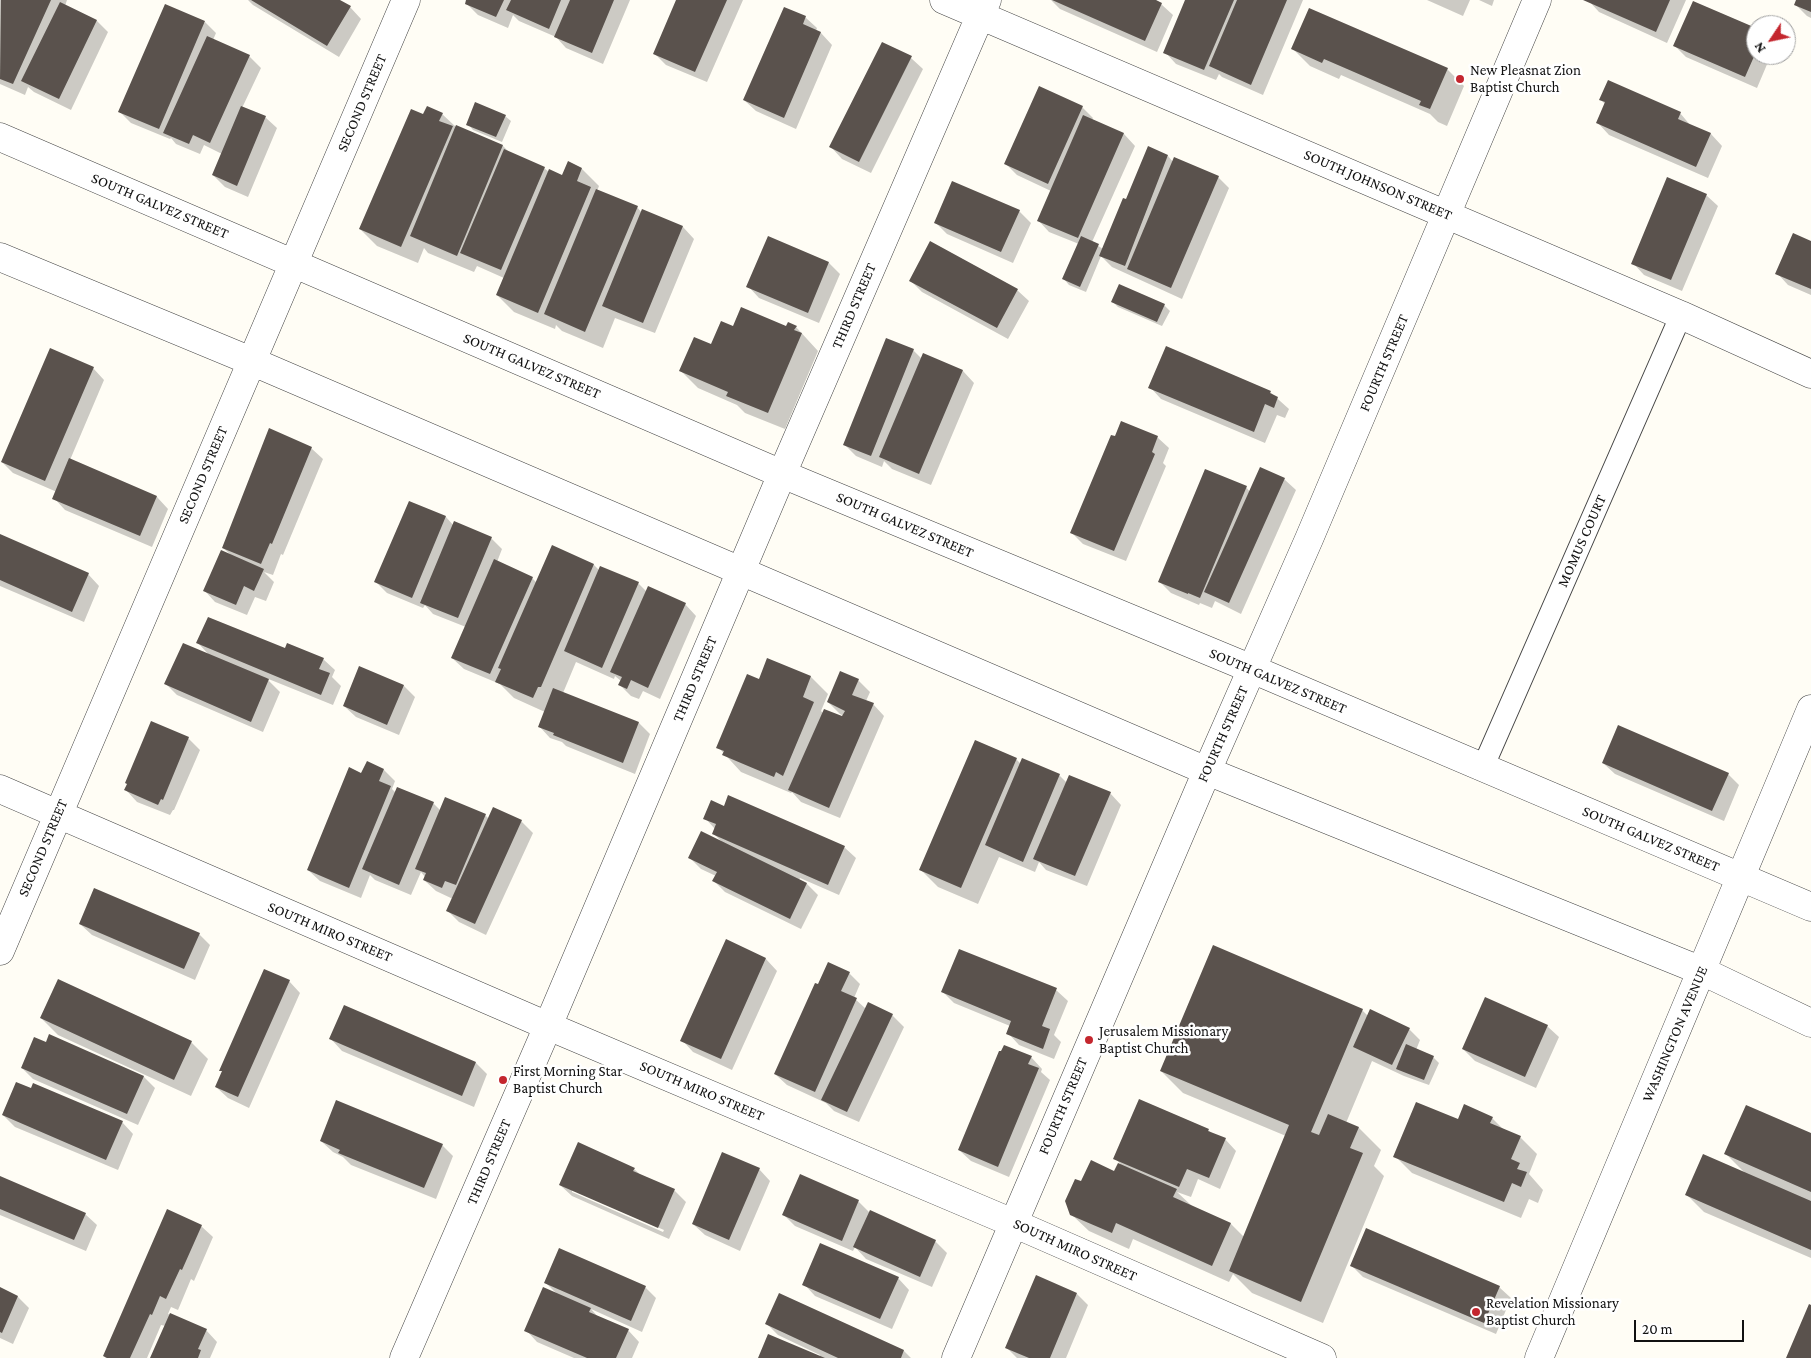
<!DOCTYPE html>
<style>
body{margin:0}
#map{position:relative;width:1811px;height:1358px;overflow:hidden;background:#fffdf5;font-family:"Crimson Pro",serif}
canvas{display:block}
.north{position:absolute;left:1746px;top:15px;width:50px;height:50px;box-sizing:border-box;background:#fff;border:1px solid #a0a0a0;border-radius:50%;rotate:236deg;font-size:14px;font-weight:700;line-height:20px;text-align:center;color:#111}
.north::after{content:'';display:block;margin:auto;width:18px;height:22px;background:#c4262e;clip-path:polygon(50% 0,100% 100%,50% 72%,0 100%)}
.scale{position:absolute;left:1634px;top:1320px;width:110px;height:22px;box-sizing:border-box;border:2px solid #111;border-top:0;padding-left:6px;font-size:15px;line-height:18px;white-space:nowrap;color:#111;-webkit-text-stroke:4px #fff;paint-order:stroke}
</style>
<div id="map">
<canvas width="1811" height="1358"></canvas>
<div class="north">N</div>
<div class="scale">20 m</div>
</div>
<script>
const ctx = document.querySelector('canvas').getContext('2d');
ctx.lineJoin = 'round';
function fill(path, color) {
  ctx.fillStyle = color;
  ctx.fill(path, 'evenodd');
}
function toPath(rows) {
  const path = new Path2D();
  for (const r of rows) {
    path.moveTo(r[0], r[1]);
    for (let i = 2; i < r.length; i += 2) path.lineTo(r[i], r[i + 1]);
  }
  return path;
}
function stroke(path, color, width, dash) {
  ctx.strokeStyle = color;
  ctx.lineWidth = width;
  ctx.lineCap = dash ? 'butt' : 'round';
  ctx.setLineDash(dash || []);
  ctx.stroke(path);
}
function label(font, color, halo, rows, align = 'center') {
  ctx.font = font + ' "Crimson Pro",serif';
  ctx.lineWidth = 5;
  ctx.setLineDash([]);
  ctx.textBaseline = 'middle';
  ctx.strokeStyle = halo;
  ctx.fillStyle = color;
  for (const [text, x, y, turn = 0] of rows) {
    ctx.save();
    ctx.translate(x, y);
    ctx.rotate((+turn || 0) * Math.PI / 180);
    ctx.textAlign = isNaN(turn) ? turn : align;
    if (halo) ctx.strokeText(text, 0, 0);
    ctx.fillText(text, 0, 0);
    ctx.restore();
  }
}
const shadow = toPath([
 [0,0,67,0,65,6,97,21,108,32,71,110,34,92,28,87,25,95,0,84],
 [248,0,338,0,350,7,361,19,339,57,253,5],
 [468,0,630,0,603,64,566,48,556,37,519,21,513,15,508,28,478,15,466,3],
 [677,0,743,0,707,82,666,65,655,54],
 [1051,0,1153,0,1161,4,1173,15,1157,52,1060,9],
 [1187,0,1303,0,1263,95,1222,77,1219,74,1216,80,1176,64,1165,52],
 [1427,0,1470,0,1463,16],
 [1479,0,1494,0,1492,6],
 [1588,0,1686,0,1667,43,1599,12],
 [1798,0,1811,0,1811,18,1807,16,1796,5],
 [805,17,817,28,816,31,821,33,832,45,796,129,756,111,744,100],
 [205,22,216,33,213,40,249,56,261,68,242,108,265,117,277,128,248,197,225,187,213,175,222,154,204,145,200,154,176,144,171,138,170,139,131,123,120,112],
 [1756,29,1756,55,1771,55,1757,88,1686,57,1675,46],
 [1293,49,1447,69,1464,86,1447,126,1438,122,1430,114,1341,75,1339,79,1310,66],
 [911,58,923,69,871,173,842,159,831,147],
 [1601,100,1680,113,1691,126,1711,134,1722,146,1708,178,1609,135,1598,123,1606,105],
 [1082,107,1093,118,1092,120,1124,134,1135,146,1092,242,1103,249,1126,201,1168,156,1173,162,1218,177,1229,188,1182,299,1112,267,1101,256,1086,292,1069,285,1064,279,1079,244,1049,232,1038,220,1051,191,1017,175,1006,164],
 [442,114,456,127,503,146,511,154,544,168,549,172,563,176,569,163,582,169,599,186,597,191,637,207,642,213,683,227,694,239,655,333,615,318,603,348,562,331,556,325,555,329,514,312,497,295,504,278,477,266,474,272,428,253,424,248,418,263,377,246,360,229,424,116],
 [505,116,511,121,502,142,473,130,468,124],
 [1706,195,1718,206,1682,291,1644,275,1633,263],
 [1019,211,1031,223,1013,263,947,234,936,223],
 [1811,242,1811,295,1788,285,1777,273],
 [829,263,840,274,819,323,759,298,748,286],
 [910,280,1017,290,1029,301,1008,339,922,292],
 [1112,301,1164,305,1170,311,1162,326,1118,307],
 [733,327,796,327,818,351,785,429,745,413,737,405,698,388,681,371],
 [913,350,922,359,924,355,963,371,974,383,931,485,892,469,884,461,882,467,856,456,845,445],
 [93,368,104,380,70,460,157,497,168,509,152,547,65,510,54,498,57,492,13,473,2,462],
 [1150,387,1270,392,1289,409,1285,418,1277,415,1265,443,1161,399],
 [1157,437,1169,448,1163,463,1166,466,1126,561,1083,544,1071,532],
 [311,448,323,459,283,555,281,554,273,575,264,572,274,582,266,601,255,597,247,615,215,602,204,590,231,555,223,548],
 [1284,479,1296,490,1241,614,1215,601,1212,608,1200,603,1199,605,1171,593,1160,582,1246,487,1250,492],
 [409,502,446,517,454,526,491,538,502,549,497,562,532,578,537,583,594,565,600,571,638,583,647,592,685,604,696,616,660,699,643,691,639,699,631,696,619,684,621,681,615,676,614,679,576,662,563,693,639,723,650,734,635,774,566,746,562,742,550,738,539,726,545,712,514,698,500,684,464,669,452,658,466,627,433,614,425,605,423,608,387,593,376,582],
 [0,536,88,574,99,586,84,622,0,586],
 [198,643,285,650,323,659,335,670,332,677,341,686,333,705,266,678,280,692,263,732,177,695,166,684,210,656],
 [768,659,811,677,828,694,821,711,823,713,843,718,844,716,840,714,828,702,858,680,870,692,866,701,873,704,884,716,840,818,801,802,792,792,791,793,741,772,718,747,759,680],
 [404,686,415,697,399,735,356,717,344,706],
 [188,738,200,750,174,810,173,810,170,815,137,802,126,790],
 [976,742,1016,759,1021,764,1059,775,1067,783,1110,793,1121,805,1087,886,1046,870,1039,862,1035,872,999,857,978,904,938,887,921,870],
 [1603,763,1728,774,1739,785,1724,821,1615,774],
 [384,770,395,781,392,789,396,793,398,788,433,803,441,811,485,815,489,819,521,821,533,833,486,935,459,922,448,911,453,899,436,891,424,880,425,877,421,872,411,895,375,880,370,875,361,898,320,881,308,870,362,774],
 [725,807,844,847,856,858,839,895,800,878,799,880,807,884,818,895,801,929,725,892,714,881,716,876,701,869,690,858,722,842,713,833,715,829,705,818],
 [80,924,199,934,210,945,195,980,92,935],
 [726,941,766,959,777,971,732,1070,693,1052,682,1040],
 [960,951,1056,990,1068,1001,1054,1035,1061,1042,1054,1059,1019,1045,1008,1033,1010,1026,954,1003,943,992],
 [849,973,860,984,854,998,866,1009,892,1015,904,1027,859,1122,834,1111,826,1103,787,1085,775,1074,819,986],
 [289,981,300,993,249,1108,228,1098,216,1087,223,1072,221,1070],
 [1362,1010,1368,1016,1409,1029,1420,1040,1416,1050,1433,1057,1439,1063,1429,1085,1404,1076,1372,1061,1346,1123,1359,1128,1381,1150,1374,1166,1384,1176,1323,1323,1252,1293,1233,1274,1229,1282,1133,1239,1129,1249,1089,1231,1071,1214,1082,1183,1115,1172,1123,1167,1115,1158,1208,1130,1213,1134,1225,1139,1236,1151,1220,1189,1198,1179,1191,1197,1177,1192,1193,1207,1231,1224,1244,1237,1286,1136,1183,1093,1161,1071],
 [41,1018,191,1042,208,1059,191,1096,58,1035],
 [1547,1026,1559,1037,1536,1088,1475,1061,1463,1049],
 [331,1039,476,1063,487,1074,474,1107,342,1051],
 [1031,1057,1042,1069,1041,1072,1050,1080,1009,1177,971,1161,959,1150],
 [22,1068,144,1077,155,1088,138,1125,33,1079],
 [3,1115,122,1122,133,1134,118,1170,15,1127],
 [1492,1118,1505,1131,1520,1137,1537,1154,1529,1174,1543,1190,1538,1203,1529,1199,1521,1218,1412,1173,1395,1156,1458,1121],
 [1811,1135,1811,1258,1704,1212,1687,1195,1746,1174,1726,1154],
 [321,1141,442,1145,453,1156,436,1199,351,1165,343,1157,333,1152],
 [634,1169,643,1177,674,1190,686,1202,669,1239,572,1196,560,1185],
 [572,1190,664,1230,663,1232,572,1192],
 [759,1169,770,1181,740,1251,705,1235,693,1224],
 [0,1178,85,1214,97,1225,86,1251,0,1215],
 [858,1201,870,1213,935,1241,947,1253,932,1287,866,1259,855,1247,853,1251,795,1226,784,1215],
 [201,1226,213,1237,194,1281,191,1279,178,1310,171,1307,168,1314,206,1330,217,1342,210,1358,151,1358,166,1326,161,1325,147,1358,106,1358,104,1356],
 [1351,1265,1499,1287,1511,1298,1496,1334,1363,1277],
 [898,1278,909,1290,892,1329,815,1296,804,1284],
 [546,1283,645,1287,656,1298,642,1332,591,1309,599,1318,628,1330,639,1342,632,1358,574,1358,537,1342,526,1330,557,1294],
 [0,1289,18,1297,29,1308,13,1344,0,1338],
 [1077,1294,1088,1305,1066,1358,1017,1358,1006,1347],
 [780,1295,904,1351,911,1358,759,1358,819,1357,820,1355,778,1335,767,1324]
]);
const building = toPath([
 [1,0,51,0,13,84,0,79],
 [251,0,340,0,351,6,327,46],
 [466,0,504,0,496,17,465,4],
 [511,0,561,0,549,29,506,10],
 [570,0,614,0,592,53,554,37],
 [676,0,727,0,695,72,653,54],
 [1052,0,1156,0,1162,3,1145,41],
 [1185,0,1234,0,1204,70,1163,53],
 [1237,0,1287,0,1251,85,1209,66],
 [1583,0,1670,0,1656,32],
 [1796,0,1811,0,1811,12,1794,5],
 [1693,1,1756,28,1756,52,1745,77,1673,46],
 [60,2,97,20,59,99,21,81],
 [165,4,205,21,159,129,118,112],
 [784,7,806,16,803,24,821,32,784,118,743,100],
 [1309,8,1448,68,1430,109,1419,105,1421,101,1324,59,1322,63,1291,49],
 [207,36,250,55,210,143,193,135,189,144,163,133],
 [882,42,912,56,859,162,829,147],
 [1608,80,1681,112,1678,119,1711,133,1696,167,1596,123,1605,102,1599,100],
 [1039,86,1083,106,1048,184,1004,164],
 [475,102,506,115,496,137,466,125],
 [241,106,266,116,237,186,212,175],
 [427,106,443,113,439,121,453,126,401,247,359,229,411,109,423,114],
 [1083,115,1124,133,1078,238,1037,221],
 [456,125,503,145,457,256,410,236],
 [1148,146,1168,155,1125,266,1099,256,1123,198,1126,199],
 [504,149,545,167,501,270,460,253],
 [1174,157,1219,176,1171,288,1127,269],
 [568,161,582,168,577,181,591,187,538,313,496,295,549,169,562,175],
 [1667,177,1707,194,1671,280,1631,264],
 [952,181,1020,210,1001,252,934,223],
 [596,189,638,206,585,332,544,314],
 [642,209,683,226,643,323,602,306],
 [1793,233,1811,241,1811,289,1775,274],
 [768,236,829,262,808,313,746,287],
 [1081,236,1099,244,1080,287,1062,279],
 [930,241,1018,289,997,328,909,281],
 [1119,284,1165,304,1157,322,1111,302],
 [741,307,786,326,788,322,797,326,794,330,802,333,768,413,726,396,728,392,679,371,694,337,711,344,721,321,733,326],
 [886,338,914,349,871,456,843,445],
 [1166,346,1271,391,1270,393,1278,397,1274,408,1265,404,1254,432,1148,388],
 [50,348,94,367,45,481,1,462],
 [923,353,963,370,919,474,879,457],
 [1121,421,1158,436,1152,452,1155,454,1114,551,1070,533,1111,435,1115,436],
 [269,428,312,447,272,544,270,543,261,564,222,548],
 [69,458,157,496,140,536,52,499],
 [1260,467,1285,478,1229,603,1204,592],
 [1205,469,1247,486,1200,598,1188,593,1188,594,1158,582],
 [409,501,446,516,412,598,374,582],
 [454,521,492,537,458,618,420,603],
 [0,534,89,573,72,612,0,580],
 [552,545,594,564,541,687,538,687,533,698,495,682,501,669,498,668],
 [221,550,264,569,254,591,244,586,236,605,203,591],
 [494,559,533,577,490,674,451,658],
 [600,566,639,582,602,668,564,651],
 [648,586,686,603,648,688,631,680,627,689,618,685,622,677,610,672],
 [208,617,285,648,287,643,324,658,319,669,330,673,321,695,196,643],
 [183,643,269,679,251,722,164,684],
 [767,658,811,676,803,697,814,702,783,776,776,772,774,777,722,755,724,751,716,748,747,674,759,679],
 [359,666,404,685,387,725,343,706],
 [840,671,859,679,852,695,874,703,829,808,788,790,824,709,842,716,845,711,827,702],
 [553,688,639,722,623,763,553,735,554,733,538,727],
 [151,721,189,737,163,800,161,799,158,805,124,790,127,784,125,783],
 [1618,725,1729,773,1712,811,1602,763],
 [975,740,1017,758,961,888,919,870],
 [1022,758,1060,774,1023,862,985,845],
 [367,761,384,769,379,781,391,786,349,888,307,870,349,767,361,773],
 [1069,775,1111,792,1075,876,1033,859],
 [397,787,434,802,399,885,362,869],
 [728,795,845,846,828,885,712,834,716,824,703,819,711,800,724,806],
 [445,797,486,814,456,885,445,881,442,888,423,880,426,873,415,869],
 [493,807,522,820,475,924,446,911],
 [701,831,807,883,790,919,712,881,717,872,688,858],
 [94,888,200,933,184,969,79,924],
 [726,939,766,958,721,1059,680,1041],
 [1213,945,1363,1009,1311,1132,1319,1135,1328,1114,1359,1127,1350,1148,1363,1153,1301,1302,1229,1271,1289,1125,1160,1071],
 [959,949,1057,988,1042,1026,1050,1029,1043,1049,1006,1034,1011,1021,941,992],
 [828,962,850,972,841,991,857,998,815,1092,774,1074,815,983,818,984],
 [264,969,290,980,238,1097,215,1087,222,1071,219,1071],
 [58,979,192,1041,174,1080,40,1018],
 [1485,997,1548,1025,1525,1077,1462,1049],
 [868,1002,893,1014,847,1112,821,1100],
 [344,1005,476,1062,462,1096,329,1039],
 [1370,1009,1410,1028,1392,1065,1353,1047],
 [49,1034,144,1076,127,1114,21,1068,34,1037,46,1042],
 [1406,1044,1434,1056,1424,1080,1396,1069],
 [1004,1045,1032,1056,1028,1064,1039,1068,998,1167,958,1150,999,1051,1001,1051],
 [16,1082,31,1088,33,1083,123,1121,106,1160,2,1115],
 [1139,1099,1209,1129,1208,1131,1226,1138,1209,1178,1187,1169,1179,1187,1113,1159],
 [336,1100,443,1144,424,1188,338,1153,340,1150,320,1141],
 [1416,1102,1458,1119,1464,1104,1493,1117,1490,1123,1521,1136,1511,1159,1520,1163,1517,1169,1527,1172,1521,1187,1512,1183,1504,1202,1393,1157],
 [1746,1105,1811,1133,1811,1192,1724,1154],
 [578,1142,635,1168,633,1171,675,1189,658,1228,559,1185],
 [722,1152,760,1168,729,1240,692,1224],
 [1703,1154,1811,1201,1811,1250,1685,1195],
 [1091,1160,1114,1171,1118,1163,1177,1189,1173,1197,1231,1223,1212,1266,1116,1223,1112,1233,1070,1215,1065,1201,1075,1179,1081,1181],
 [800,1174,859,1200,842,1241,782,1215],
 [0,1176,86,1213,74,1240,0,1209],
 [167,1209,202,1225,182,1270,180,1269,166,1299,160,1296,152,1315,150,1314,130,1358,107,1358,103,1356],
 [870,1210,936,1240,920,1277,853,1247],
 [1366,1228,1500,1286,1484,1323,1350,1266],
 [820,1243,899,1277,880,1319,802,1285],
 [559,1248,646,1286,631,1321,544,1283],
 [1036,1275,1077,1293,1050,1358,1029,1358,1005,1348],
 [0,1287,18,1296,2,1333,0,1332],
 [543,1287,591,1308,589,1312,629,1329,616,1358,587,1358,524,1331],
 [779,1293,904,1350,901,1358,838,1358,765,1324],
 [1809,1304,1811,1305,1811,1358,1786,1358],
 [170,1313,207,1329,198,1349,201,1350,198,1358,150,1358],
 [768,1334,825,1358,758,1358]
]);
const lane = toPath([
 [1483,767,1681,315]
]);
const street = toPath([
 [944,0,1681,315,1811,374],
 [0,137,782,474,1252,669,1811,907],
 [0,257,251,361,1207,771,1702,971,1811,1023],
 [0,789,548,1026,1013,1223,1322,1358],
 [0,951,406,0],
 [404,1358,548,1026,782,474,987,0],
 [956,1358,1207,771,1309,539,1537,0],
 [1539,1358,1811,709]
]);
const markers = [
 [1460,79,5,"#c4262e"],
 [1089,1040,5,"#c4262e"],
 [503,1080,5,"#c4262e"],
 [1476,1312,5,"#c4262e"]
];
const poiNames = [
 ["New Pleasnat Zion",1470,70],
 ["Baptist Church",1470,87],
 ["Jerusalem Missionary",1099,1031],
 ["Baptist Church",1099,1048],
 ["First Morning Star",513,1071],
 ["Baptist Church",513,1088],
 ["Revelation Missionary",1486,1303],
 ["Baptist Church",1486,1320]
];
const streetNames = [
 ["SECOND STREET",362,103,-67],
 ["SOUTH JOHNSON STREET",1378,185,23],
 ["SOUTH GALVEZ STREET",160,206,23],
 ["THIRD STREET",854,306,-67],
 ["FOURTH STREET",1384,363,-67],
 ["SOUTH GALVEZ STREET",532,366,23],
 ["SECOND STREET",203,475,-67],
 ["SOUTH GALVEZ STREET",905,525,23],
 ["MOMUS COURT",1582,541,-66],
 ["THIRD STREET",695,679,-67],
 ["SOUTH GALVEZ STREET",1278,681,23],
 ["FOURTH STREET",1223,734,-66],
 ["SOUTH GALVEZ STREET",1651,839,23],
 ["SECOND STREET",43,848,-67],
 ["SOUTH MIRO STREET",330,932,23],
 ["WASHINGTON AVENUE",1675,1034,-67],
 ["SOUTH MIRO STREET",702,1091,23],
 ["FOURTH STREET",1063,1106,-67],
 ["THIRD STREET",489,1162,-67],
 ["SOUTH MIRO STREET",1075,1250,24]
];
fill(shadow, '#0003');
fill(building, '#5a524d');
stroke(lane, '#444', 23);
stroke(street, '#444', 29);
stroke(lane, '#fff', 21);
stroke(street, '#fff', 28);
for (const [x, y, r, color] of markers) {
  const dot = new Path2D();
  dot.arc(x, y, r, 0, 2 * Math.PI);
  ctx.fillStyle = color;
  ctx.fill(dot);
  stroke(dot, '#fff', 2);
}
label('15px', '#111', '#fff', poiNames, 'left');
label('15px', '#111', '#fff', streetNames);
</script>
